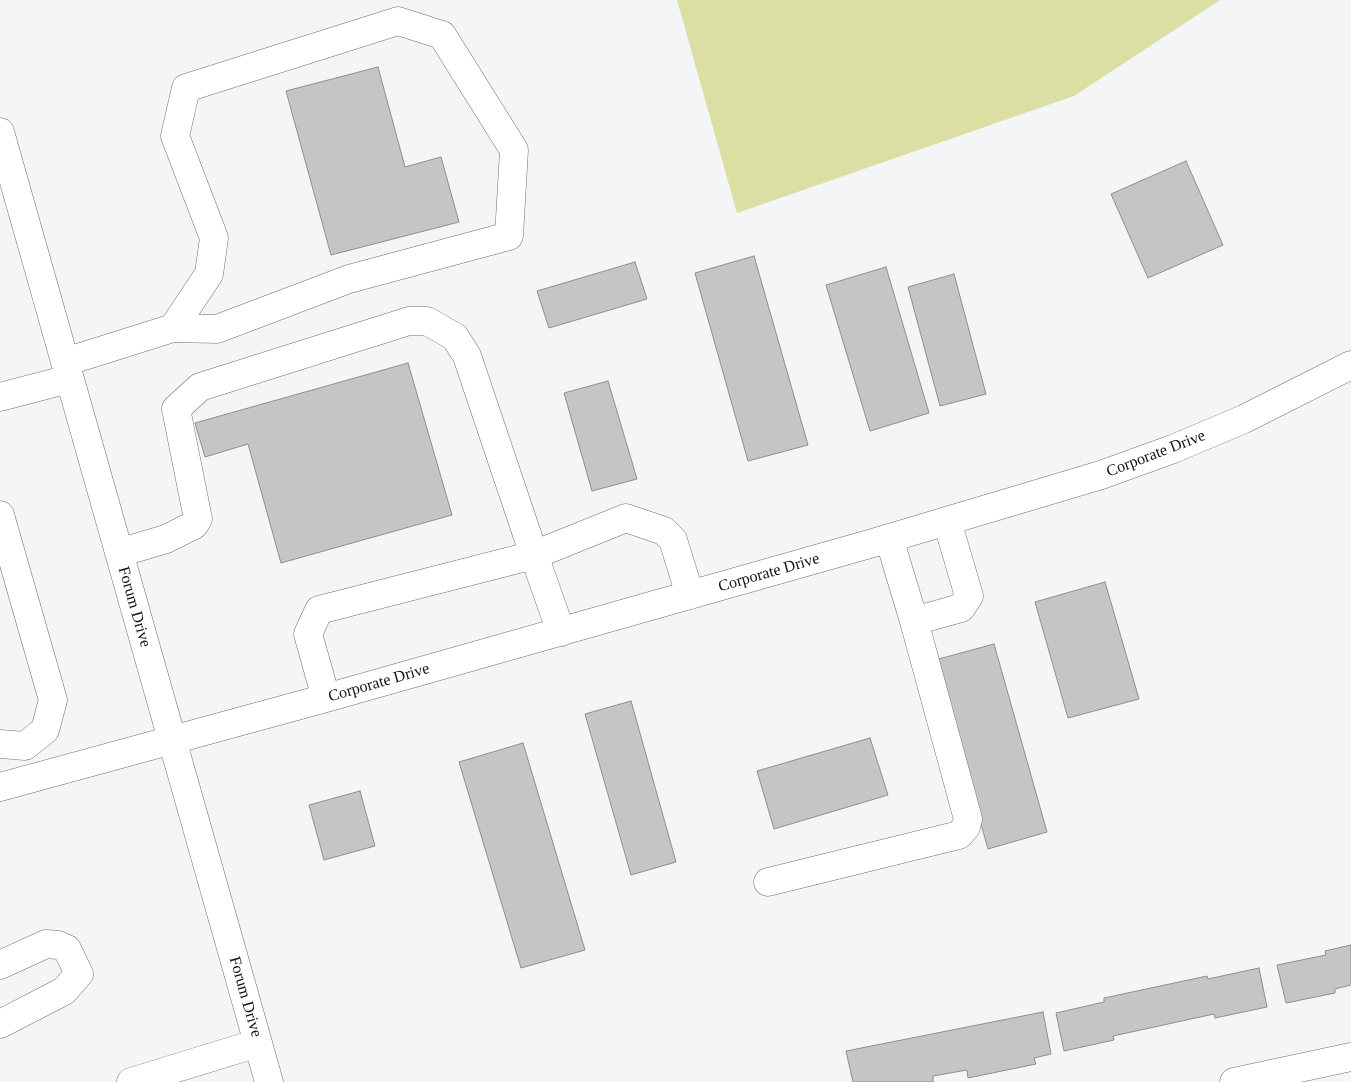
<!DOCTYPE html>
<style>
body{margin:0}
canvas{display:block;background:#f4f5f7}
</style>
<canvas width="1351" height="1082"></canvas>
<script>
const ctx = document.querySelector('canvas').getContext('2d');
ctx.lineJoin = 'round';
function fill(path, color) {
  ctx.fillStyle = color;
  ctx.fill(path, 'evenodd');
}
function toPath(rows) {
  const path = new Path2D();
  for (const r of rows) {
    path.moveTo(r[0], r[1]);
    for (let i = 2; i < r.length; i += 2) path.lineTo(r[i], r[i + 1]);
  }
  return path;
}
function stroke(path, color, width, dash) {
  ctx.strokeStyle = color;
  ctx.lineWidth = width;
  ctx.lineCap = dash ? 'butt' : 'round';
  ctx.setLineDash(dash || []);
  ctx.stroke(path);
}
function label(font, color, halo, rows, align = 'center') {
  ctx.font = font + ' Georgia,serif';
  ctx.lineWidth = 5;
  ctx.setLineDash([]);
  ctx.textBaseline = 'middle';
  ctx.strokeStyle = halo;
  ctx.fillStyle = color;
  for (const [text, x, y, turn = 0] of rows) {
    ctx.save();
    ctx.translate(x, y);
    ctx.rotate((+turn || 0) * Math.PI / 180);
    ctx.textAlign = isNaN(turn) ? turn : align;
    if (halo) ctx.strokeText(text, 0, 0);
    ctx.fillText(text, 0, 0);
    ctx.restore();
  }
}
const green = toPath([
 [677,0,1220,0,1074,96,737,213]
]);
const building = toPath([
 [378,67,405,167,441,157,459,222,331,255,286,91,378,67],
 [1186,161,1223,245,1148,278,1111,194,1186,161],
 [754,256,808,445,748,461,695,273,754,256],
 [635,262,647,299,549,328,537,291,635,262],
 [886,267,929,413,870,431,826,285,886,267],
 [954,274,986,394,940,406,908,287,954,274],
 [408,363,452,515,281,563,248,444,205,457,195,423,408,363],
 [608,381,637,479,592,491,564,393,608,381],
 [1105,582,1139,699,1068,718,1035,602,1105,582],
 [994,644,1047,832,988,849,935,660,994,644],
 [631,701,676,862,631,875,585,714,631,701],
 [870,738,888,795,774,829,757,771,870,738],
 [523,743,585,950,521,968,459,762,523,743],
 [360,791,375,846,324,860,309,805,360,791],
 [1351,945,1351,985,1335,989,1335,993,1286,1003,1277,965,1326,955,1325,951,1351,945],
 [1259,968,1267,1007,1215,1018,1214,1014,1113,1036,1114,1040,1064,1051,1056,1013,1104,1002,1104,998,1207,976,1208,979,1259,968],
 [1043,1012,1051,1054,1034,1058,1036,1064,968,1078,967,1070,933,1076,933,1082,853,1082,846,1051,1043,1012]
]);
const minor = toPath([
 [0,132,269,1082],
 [65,362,173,328,209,274,214,238,175,136,186,88,398,21,442,35,514,150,509,236,349,279,217,329,173,328],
 [0,397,69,379],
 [0,515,53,700,45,730,25,746,0,744],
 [889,538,914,621,961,608,969,596,947,521],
 [119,553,166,539,194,525,198,519,176,409,200,387,409,321,427,321,455,337,467,356,534,555,626,518,664,531,673,540,690,595],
 [326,698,308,634,319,610,534,555,561,632],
 [0,787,326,698,873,543,1101,475,1173,449,1244,419,1351,365],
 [768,882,959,835,966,827,968,819,914,621],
 [0,965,46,944,58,945,67,949,79,974,64,991,0,1024],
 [131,1082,258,1043],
 [1234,1082,1351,1057]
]);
const streetNames = [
 ["Corporate Drive",1156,454,-21],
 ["Corporate Drive",769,573,-16],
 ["Forum Drive",134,607,74],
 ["Corporate Drive",379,683,-16],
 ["Forum Drive",245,997,74]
];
fill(green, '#dcdfa3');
fill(building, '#c6c5c3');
stroke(building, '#908e8d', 1);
stroke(minor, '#6e6f70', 29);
stroke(minor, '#fff', 28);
label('16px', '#101111', '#fff', streetNames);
</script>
